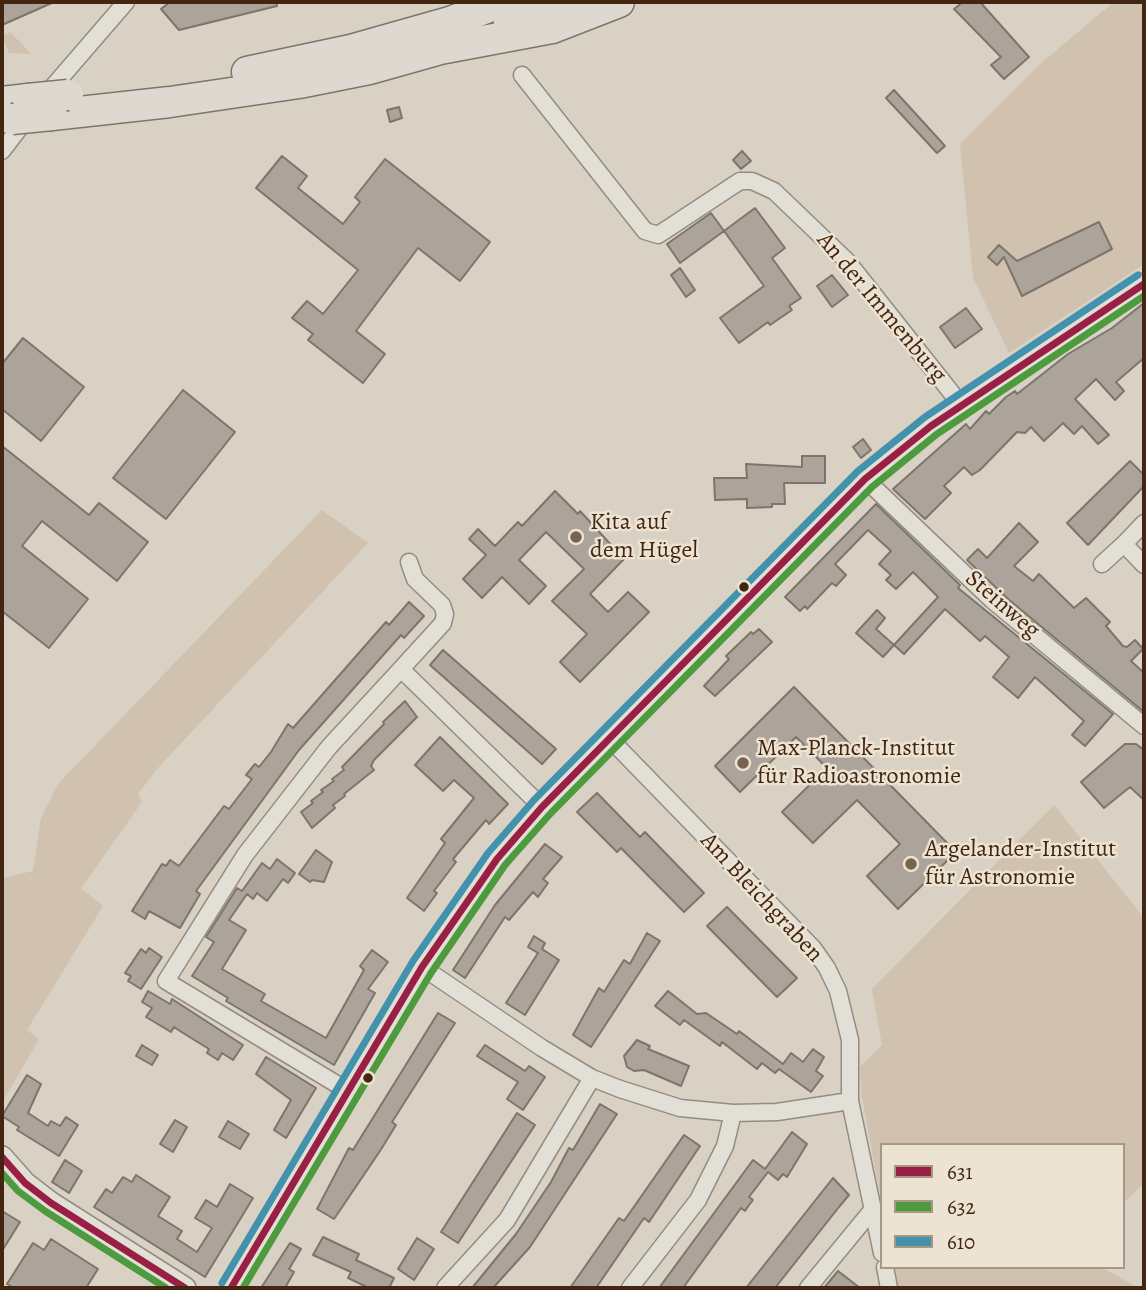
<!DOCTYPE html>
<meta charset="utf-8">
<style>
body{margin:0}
#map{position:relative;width:1146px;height:1290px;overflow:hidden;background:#d9d1c3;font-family:Alegreya,serif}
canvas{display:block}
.frame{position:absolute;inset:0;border:4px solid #432612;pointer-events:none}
.legend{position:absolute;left:880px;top:1143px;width:245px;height:126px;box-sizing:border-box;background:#ede3d2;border:2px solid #a99785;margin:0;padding:9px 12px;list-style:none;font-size:21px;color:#432612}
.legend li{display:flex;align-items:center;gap:14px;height:35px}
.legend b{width:35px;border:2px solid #a99785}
</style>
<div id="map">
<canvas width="1146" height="1290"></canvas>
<div class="frame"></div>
<ul class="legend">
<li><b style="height:9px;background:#991f44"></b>631</li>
<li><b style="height:9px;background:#4e9a3f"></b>632</li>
<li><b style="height:9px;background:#4291ad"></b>610</li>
</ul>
</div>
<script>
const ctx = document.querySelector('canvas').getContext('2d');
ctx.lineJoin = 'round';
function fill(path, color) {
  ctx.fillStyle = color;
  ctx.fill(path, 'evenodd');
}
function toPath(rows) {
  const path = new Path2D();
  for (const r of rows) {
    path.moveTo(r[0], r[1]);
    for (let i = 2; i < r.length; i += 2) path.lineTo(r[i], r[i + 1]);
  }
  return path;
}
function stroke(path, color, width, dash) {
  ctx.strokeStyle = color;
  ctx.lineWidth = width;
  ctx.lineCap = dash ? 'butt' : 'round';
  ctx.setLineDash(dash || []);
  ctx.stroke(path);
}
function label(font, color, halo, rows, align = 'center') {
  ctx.font = font + ' Alegreya,serif';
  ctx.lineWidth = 5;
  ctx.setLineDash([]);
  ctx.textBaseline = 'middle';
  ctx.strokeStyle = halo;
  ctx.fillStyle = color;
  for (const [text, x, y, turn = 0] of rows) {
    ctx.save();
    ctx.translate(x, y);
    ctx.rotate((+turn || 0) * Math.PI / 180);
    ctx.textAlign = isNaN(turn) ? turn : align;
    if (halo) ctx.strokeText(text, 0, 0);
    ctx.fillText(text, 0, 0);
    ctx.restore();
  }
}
const green = toPath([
 [1114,2,1144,2,1144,264,1009,353,973,278,960,144,1041,63],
 [10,32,23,45,31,54,9,53,2,36],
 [322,510,368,543,157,769,138,794,142,802,81,888,103,906,27,1030,39,1039,2,1103,2,878,33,871,41,818,58,784],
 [1054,805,1144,918,1144,1183,1123,1203,1123,1145,882,1145,882,1206,862,1097,860,1067,882,1045,872,989],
 [893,1267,1101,1267,1139,1288,897,1288]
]);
const building = toPath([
 [2,2,54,2,2,25,2,2],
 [170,2,276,2,277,6,179,30,161,9,170,2],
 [963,2,980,2,1029,57,1004,79,991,65,1001,57,954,9,963,2],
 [894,90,945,146,937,153,886,98,894,90],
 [399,107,402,118,390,122,387,110,399,107],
 [742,151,751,161,741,169,733,160,742,151],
 [282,156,307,176,298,188,343,224,360,202,355,197,385,159,490,242,460,281,418,248,356,331,385,354,363,383,308,340,313,334,292,318,307,301,323,314,358,270,256,188,282,156],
 [755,208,785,248,772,258,801,298,789,306,792,310,770,325,768,322,739,343,720,318,764,286,724,231,755,208],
 [711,213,724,231,680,263,667,244,711,213],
 [1099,222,1112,249,1022,296,1004,257,997,265,988,257,999,245,1017,261,1099,222],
 [680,268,695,290,686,297,671,275,680,268],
 [832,275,848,295,832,307,817,286,832,275],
 [1144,303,1144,358,1116,382,1124,391,1115,400,1096,379,1075,399,1109,435,1098,444,1082,426,1074,434,1063,423,1044,441,1031,427,1025,433,1017,432,980,470,972,475,964,467,944,486,951,493,925,519,893,489,966,424,970,429,986,411,989,414,1006,397,1015,391,1017,394,1068,354,1112,328,1144,303],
 [966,308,982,329,955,348,940,327,966,308],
 [23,338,84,387,41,441,2,409,2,364,23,338],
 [183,390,235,432,166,519,113,478,183,390],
 [863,439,871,450,861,458,853,447,863,439],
 [2,446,89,515,99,503,148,542,117,581,42,521,22,546,88,599,49,648,2,611,2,446],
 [802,456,825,456,825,483,784,483,785,504,772,504,772,507,747,508,747,499,715,500,714,478,747,478,746,464,802,467,802,456],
 [1130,461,1144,475,1144,486,1088,545,1067,523,1130,461],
 [555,491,578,514,580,511,624,559,590,594,608,612,628,592,649,612,580,682,560,662,587,634,552,601,584,569,546,532,519,560,546,586,529,604,502,577,482,598,463,579,486,555,469,539,478,529,495,546,518,522,522,526,555,491],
 [876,504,960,585,958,588,1113,714,1085,746,1072,735,1084,721,1035,677,1018,698,993,677,1009,657,985,636,980,641,945,609,904,654,894,645,938,597,913,572,896,589,886,580,891,575,879,564,891,551,868,530,835,564,846,575,836,586,832,583,807,609,805,606,800,611,785,597,876,504],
 [1019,523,1038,542,1014,566,1033,581,1039,574,1074,608,1086,598,1110,622,1106,626,1123,646,1127,647,1135,640,1143,649,1131,661,1144,673,1144,712,1008,599,967,560,978,549,987,558,1019,523],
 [409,602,424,616,404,638,401,635,299,750,196,891,200,894,180,928,149,911,145,919,132,911,162,864,166,866,170,860,179,866,224,806,229,809,252,779,246,775,255,764,259,767,271,752,288,724,293,728,386,622,389,625,409,602],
 [877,610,885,618,876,629,894,645,883,657,856,633,877,610],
 [759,629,772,642,715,696,704,686,729,659,726,656,751,632,753,634,759,629],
 [443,650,556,749,542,764,430,665,443,650],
 [794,687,956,852,898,909,867,876,900,844,857,800,813,843,782,812,827,768,796,737,740,792,715,766,794,687],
 [405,701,417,717,374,760,371,766,374,770,344,794,345,796,333,805,335,808,312,828,301,812,313,803,311,801,323,792,321,790,334,781,332,779,344,770,342,767,384,724,383,722,405,701],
 [440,737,508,804,489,824,486,820,453,859,456,862,434,891,437,893,424,911,407,898,445,843,441,839,474,798,454,780,443,791,415,765,440,737],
 [1125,744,1136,744,1144,750,1144,800,1130,787,1104,808,1081,782,1125,744],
 [597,793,640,837,645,832,704,893,684,912,621,848,617,852,577,812,597,793],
 [545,844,562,857,543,879,548,883,538,897,533,892,509,920,505,917,465,978,453,970,495,905,545,844],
 [316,850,332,862,324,882,312,880,310,882,299,874,316,850],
 [277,859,295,873,288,883,283,879,267,901,257,893,253,899,247,894,229,920,246,930,222,969,265,994,261,1001,326,1038,364,970,360,966,372,950,388,962,368,989,375,993,334,1065,226,1001,228,998,192,976,214,942,206,937,237,888,242,891,262,863,270,869,277,859],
 [727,907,797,978,777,997,707,926,727,907],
 [647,933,660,941,591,1047,573,1035,599,988,604,992,624,960,630,964,647,933],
 [534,936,545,943,542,949,559,960,525,1015,506,1003,538,953,528,947,534,936],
 [149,948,162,957,141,989,128,981,131,976,125,973,141,949,146,953,149,948],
 [148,991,170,1004,172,999,243,1045,233,1060,222,1053,218,1060,207,1053,209,1049,183,1033,174,1027,171,1032,146,1017,152,1008,142,1002,148,991],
 [668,991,697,1014,706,1013,737,1034,739,1031,783,1064,791,1053,803,1062,813,1049,824,1057,816,1071,823,1076,811,1092,779,1069,775,1073,762,1063,757,1069,722,1042,720,1046,684,1020,680,1025,655,1006,668,991],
 [438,1013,455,1023,392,1122,396,1125,380,1151,334,1219,317,1209,349,1148,353,1150,438,1013],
 [637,1040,650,1046,648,1049,689,1066,681,1086,644,1070,634,1071,627,1067,624,1056,637,1040],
 [142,1045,158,1055,152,1065,136,1056,142,1045],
 [485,1045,525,1071,529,1066,545,1077,523,1110,507,1099,518,1082,477,1056,485,1045],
 [266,1057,316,1088,286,1138,274,1130,291,1100,256,1074,266,1057],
 [27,1075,41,1084,28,1113,48,1126,51,1121,60,1126,66,1117,78,1125,59,1156,17,1130,19,1127,2,1116,27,1075],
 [600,1104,617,1114,530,1247,493,1288,472,1288,516,1234,551,1182,569,1148,573,1150,600,1104],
 [517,1113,535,1125,458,1243,441,1232,517,1113],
 [175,1120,187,1127,173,1152,160,1144,175,1120],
 [228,1121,249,1134,240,1149,219,1137,228,1121],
 [792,1132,807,1144,787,1177,783,1174,778,1180,768,1172,749,1197,753,1200,749,1205,745,1211,741,1208,683,1288,659,1288,753,1160,765,1169,792,1132],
 [684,1135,700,1146,649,1222,644,1218,596,1288,570,1288,619,1218,624,1221,684,1135],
 [65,1160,82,1171,69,1193,52,1182,65,1160],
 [136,1175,170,1197,158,1216,182,1231,177,1239,197,1252,212,1228,195,1218,206,1200,217,1207,230,1184,253,1198,205,1277,94,1207,106,1189,112,1193,123,1177,132,1182,136,1175],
 [833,1178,849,1195,839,1207,775,1288,746,1288,833,1178],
 [2,1211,20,1222,2,1251,2,1211],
 [323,1237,359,1254,356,1260,394,1278,389,1288,369,1288,348,1278,351,1272,313,1255,323,1237],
 [417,1238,434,1249,414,1280,398,1269,417,1238],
 [51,1239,98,1269,86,1288,14,1288,7,1284,33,1243,44,1250,51,1239],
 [290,1243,301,1249,289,1269,294,1272,285,1288,261,1288,290,1243],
 [838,1271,860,1288,824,1288,838,1271]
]);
const minor = toPath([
 [522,75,645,231,658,235,740,181,752,181,774,191,847,261,962,406],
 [44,97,126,2],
 [2,151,28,117],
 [865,479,992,600,1144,726],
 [1144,523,1124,544,1144,565],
 [409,562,415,579,442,605,445,614,443,623,401,669,542,807],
 [1102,564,1124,544],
 [609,738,813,948,827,968,838,991,850,1040,850,1101,882,1253],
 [422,967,542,1048,592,1078,620,1089,680,1108,733,1113,777,1112,850,1101],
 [348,1091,166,981,245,855,329,747,401,669],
 [885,1267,889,1288],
 [445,1288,507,1220,592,1078],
 [630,1288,698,1200,725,1146,733,1113],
 [808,1288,873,1209]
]);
const tertiary = toPath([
 [2,1157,25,1183,51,1203,185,1288],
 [231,1288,422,967,497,859,542,807,865,479,931,426,1144,284]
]);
const motorway = toPath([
 [509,23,560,2],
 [247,72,351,50,450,22,502,2],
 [2,102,28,99],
 [52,115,170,102,299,83,369,69,440,49,552,28,619,2]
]);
const motorwayBridge = toPath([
 [28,99,68,95],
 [12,119,52,115]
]);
const bus1 = toPath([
 [2,1157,25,1183,51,1203,185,1288],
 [231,1288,422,967,497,859,542,807,865,479,931,426,1144,284]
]);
const bus2 = toPath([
 [2,1173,18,1191,45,1211,166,1288],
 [243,1288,431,973,505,865,550,814,872,487,937,434,1144,296]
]);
const bus3 = toPath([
 [222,1283,413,961,488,853,534,800,858,471,925,417,1138,275]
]);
const markers = [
 [576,537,7,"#786250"],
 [744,587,6,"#432612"],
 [743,763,7,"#786250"],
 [911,864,7,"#786250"],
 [368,1078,6,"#432612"]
];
const streetNames = [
 ["An der Immenburg",881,308,50],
 ["Steinweg",1002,605,41],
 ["Am Bleichgraben",761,898,47]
];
const poiNames = [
 ["Kita auf",590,523],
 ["dem Hügel",590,551],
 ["Max-Planck-Institut",757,749],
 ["für Radioastronomie",757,777],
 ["Argelander-Institut",925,850],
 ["für Astronomie",925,878]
];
fill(green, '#d0c2ae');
fill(building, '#aca49a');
stroke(building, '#7e756a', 2);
stroke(minor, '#948c81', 19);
stroke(tertiary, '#948c81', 24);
stroke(motorway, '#7e756a', 33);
stroke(minor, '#e2dfd7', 16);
stroke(tertiary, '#e2dfd7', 21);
stroke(motorway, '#ddd9d1', 30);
stroke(motorwayBridge, '#7e756a', 33, []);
stroke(motorwayBridge, '#ddd9d1', 30);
stroke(bus1, '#991f44', 7);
stroke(bus2, '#4e9a3f', 7);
stroke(bus3, '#4291ad', 7);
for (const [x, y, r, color] of markers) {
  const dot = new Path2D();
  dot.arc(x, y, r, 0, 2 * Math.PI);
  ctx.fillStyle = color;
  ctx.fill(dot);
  stroke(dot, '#ede3d2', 2.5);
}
label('24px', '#432612', '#ede3d2', streetNames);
label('24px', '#432612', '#ede3d2', poiNames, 'left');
</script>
